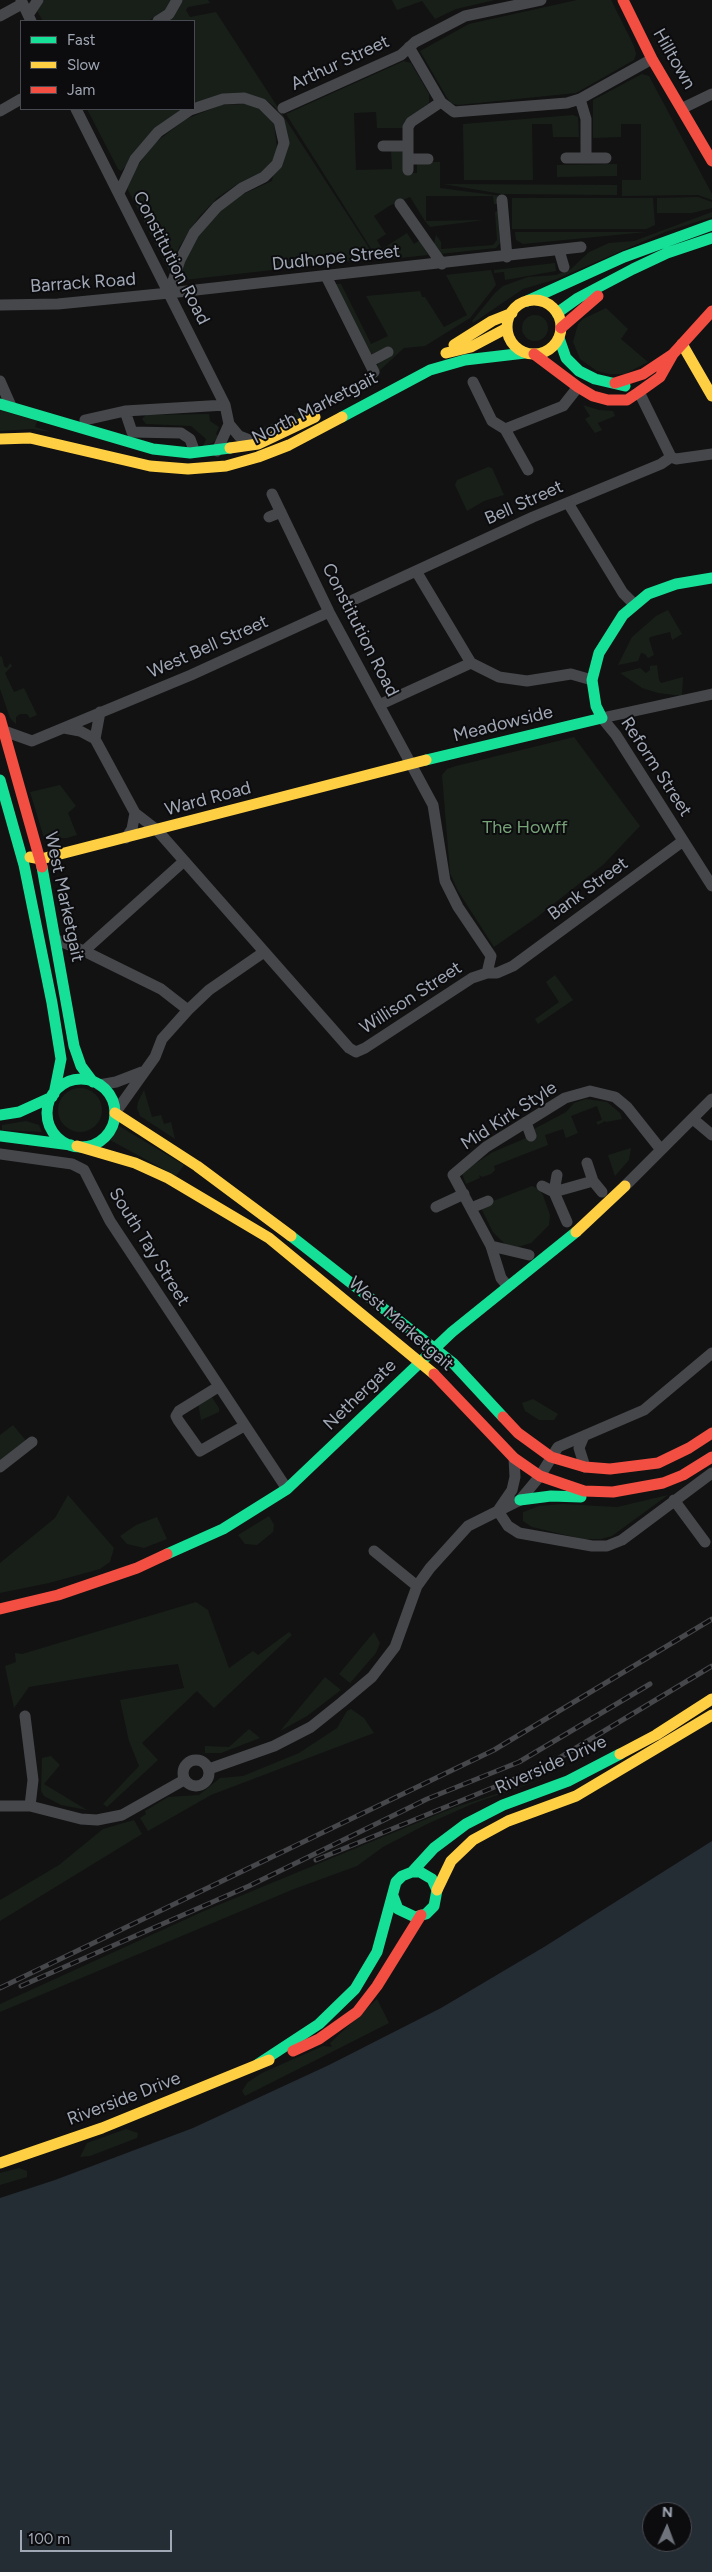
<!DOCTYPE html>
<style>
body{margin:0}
#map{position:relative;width:712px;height:2572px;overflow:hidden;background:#121212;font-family:Figtree,sans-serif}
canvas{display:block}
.legend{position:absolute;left:20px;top:20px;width:175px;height:90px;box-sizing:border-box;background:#0c0c0e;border:1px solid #484a51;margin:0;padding:6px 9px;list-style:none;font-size:15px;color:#a1a8b5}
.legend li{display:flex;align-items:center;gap:10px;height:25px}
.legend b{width:25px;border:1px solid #484a51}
.north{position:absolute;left:642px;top:2502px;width:50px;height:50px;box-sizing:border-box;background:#0c0c0e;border:1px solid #484a51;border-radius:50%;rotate:2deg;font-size:14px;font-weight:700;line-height:20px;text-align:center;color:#a1a8b5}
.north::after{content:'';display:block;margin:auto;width:18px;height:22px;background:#6f747c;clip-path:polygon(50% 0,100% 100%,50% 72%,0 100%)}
.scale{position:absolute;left:20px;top:2530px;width:152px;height:22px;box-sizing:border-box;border:2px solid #a1a8b5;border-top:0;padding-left:6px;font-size:15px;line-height:18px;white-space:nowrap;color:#a1a8b5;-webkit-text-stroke:4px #0c0c0e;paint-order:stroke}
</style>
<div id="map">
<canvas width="712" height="2572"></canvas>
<ul class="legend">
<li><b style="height:6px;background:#16e098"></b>Fast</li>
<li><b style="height:6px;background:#ffcf43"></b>Slow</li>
<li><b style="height:6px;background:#f24e42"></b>Jam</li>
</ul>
<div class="north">N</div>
<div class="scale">100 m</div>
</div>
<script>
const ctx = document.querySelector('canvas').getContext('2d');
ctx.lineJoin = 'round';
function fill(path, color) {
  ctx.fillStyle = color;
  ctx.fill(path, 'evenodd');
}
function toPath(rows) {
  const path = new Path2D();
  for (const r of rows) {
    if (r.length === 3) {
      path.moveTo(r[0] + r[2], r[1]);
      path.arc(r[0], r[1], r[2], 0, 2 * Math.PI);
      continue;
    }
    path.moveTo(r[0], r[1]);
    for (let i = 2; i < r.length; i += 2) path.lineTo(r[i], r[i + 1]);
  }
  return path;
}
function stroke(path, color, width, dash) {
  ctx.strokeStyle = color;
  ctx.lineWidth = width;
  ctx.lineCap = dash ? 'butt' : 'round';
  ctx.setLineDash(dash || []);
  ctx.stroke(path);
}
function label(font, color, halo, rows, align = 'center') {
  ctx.font = font + ' Figtree,sans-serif';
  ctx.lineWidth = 4;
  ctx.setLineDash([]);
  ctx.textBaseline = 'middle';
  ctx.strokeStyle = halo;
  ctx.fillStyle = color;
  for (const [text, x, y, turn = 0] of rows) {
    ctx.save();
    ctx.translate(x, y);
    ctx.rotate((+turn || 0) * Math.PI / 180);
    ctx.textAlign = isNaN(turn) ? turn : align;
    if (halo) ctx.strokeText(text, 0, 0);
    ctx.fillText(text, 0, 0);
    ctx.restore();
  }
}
const green = toPath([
 [44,0,172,0,164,12,148,21,43,21,37,11],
 [182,0,208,0,210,3,188,7,186,10,190,17,216,12,371,251,370,259,184,280,179,278,193,241,232,199,272,181,285,123,275,107,266,100,245,93,194,103,194,21,169,21],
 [392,0,495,0,456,9,435,19,422,1,397,10],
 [577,0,611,0,634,46,636,54,634,60,576,93,458,105,450,103,420,51,469,24],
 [404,61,411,63,429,94,429,103,404,122,403,128,377,128,376,112,354,113,356,170,392,169,391,150,399,150,403,152,404,173,417,173,417,162,440,162,440,188,501,196,501,204,494,204,493,196,426,196,426,221,484,220,430,227,425,221,410,197,389,206,374,216,386,234,377,240,382,249,407,233,414,244,420,240,428,255,381,260,377,258,286,114],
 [642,74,649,76,712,194,712,200,698,195,622,196,622,180,641,180,641,124,621,124,621,137,593,138,593,100],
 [246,104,257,107,274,124,277,148,273,160,260,173,239,183,217,198,199,217,179,247,170,273,127,188,135,170,152,145,186,119,221,105],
 [87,109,184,109,121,171,118,169],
 [573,115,578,117,579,137,553,137,552,124,532,124,533,180,464,180,463,124],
 [617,164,617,176,557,177,557,165],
 [443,184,617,185,617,195,502,194],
 [698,197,712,202,712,208,692,213,657,213,657,198],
 [512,198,653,198,655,225,646,229,512,229],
 [498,211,500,243,496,248,440,254,434,244,436,235,441,242,441,249,493,245,497,240,495,212],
 [712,212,712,217,665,232,557,279,523,289,473,323,472,321,495,293,503,286,528,277,556,275,571,269,589,252,609,243,634,241],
 [515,232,647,232,523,244,516,240],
 [555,263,556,271,505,280,504,272,494,273,494,270],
 [491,270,496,285,470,318,425,346,404,348,379,371,377,366,380,360,367,353,335,284,341,284,371,344,388,336,366,296,420,291,422,297,425,297,444,327,467,315,446,275],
 [606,308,628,329,621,339,648,362,625,374,610,374,597,371,580,359,573,342,578,324,583,319],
 [535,328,13],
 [333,396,341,396,283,428,253,436,251,433],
 [583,405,599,410,613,411,615,416,598,423,602,430,595,433,585,419,590,416],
 [0,410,37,421,35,427,51,432,32,429,0,431],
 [209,414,210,421,219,427,216,434,220,438,202,449,206,439,191,426,146,424,142,419,146,415],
 [488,467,492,468,504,495,484,501,467,511,455,485,457,480],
 [668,610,682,634,672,640,670,632,650,637,649,639,654,655,648,658,645,654,641,653,638,661,618,665,632,637,656,616],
 [0,656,2,657,4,666,7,668,10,663,12,666,5,673,14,692,24,688,37,715,30,718,27,714,20,714,16,717,16,724,10,718,0,689],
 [657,665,659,680,661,683,683,677,682,696,658,693,642,688,620,673,640,668,646,673,650,670,650,666],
 [574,737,640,826,604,864,536,918,494,947,458,891,450,873,442,775,447,769,456,766],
 [60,785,76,806,68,813,77,835,67,838,44,838,30,792],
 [555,975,573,1000,538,1024,535,1019,559,1002,546,982],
 [80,1110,22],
 [144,1090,152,1117,161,1115,164,1124,171,1122,175,1139,140,1116,137,1108,138,1102],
 [586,1099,607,1102,620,1113,622,1119,606,1122,605,1121,598,1125,596,1122,602,1120,597,1106,571,1116,578,1133,566,1138,563,1129,545,1135,548,1145,494,1166,495,1170,491,1174,482,1177,479,1175,480,1178,466,1184,462,1174,473,1165,493,1152,531,1136,534,1129,566,1112,574,1103],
 [26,1121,39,1125,42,1132,2,1130,2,1125],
 [119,1126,184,1165,176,1176,110,1140],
 [631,1148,629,1160,615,1176,608,1155],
 [532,1186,539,1189,543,1195,550,1215,549,1225,531,1243,518,1247,507,1246,493,1232,480,1206],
 [211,1396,219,1408,219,1412,201,1420,198,1402],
 [533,1399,558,1414,554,1420,539,1420,525,1411,522,1403],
 [13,1425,27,1442,0,1464,0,1435],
 [68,1495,114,1548,110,1562,100,1569,49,1583,0,1593,0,1563,55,1518],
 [668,1495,612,1536,601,1539,582,1539,532,1527,523,1521,523,1512,539,1506,562,1504,617,1507],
 [269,1516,274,1525,273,1532,257,1545,245,1544,238,1535],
 [157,1517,167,1539,144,1548,127,1544,120,1536,136,1525],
 [196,1602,208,1610,229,1668,253,1651,258,1655,289,1632,292,1635,214,1708,197,1691,142,1743,158,1760,107,1807,103,1804,139,1766,129,1741,120,1700,184,1688,178,1664,130,1670,29,1687,14,1708,5,1666,16,1662,15,1653,22,1654],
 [374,1632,380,1643,376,1653,350,1683,339,1674],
 [325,1677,341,1690,307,1716,280,1731],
 [351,1709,364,1718,374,1733,211,1795,148,1831,140,1818,146,1814,145,1811,168,1797,199,1795,220,1778,243,1776,299,1753,337,1728,347,1711],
 [249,1729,260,1738,221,1753,205,1753,205,1746,229,1747],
 [51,1756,60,1765,44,1784,87,1810,61,1805,44,1796,41,1791,42,1758],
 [552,1776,472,1804,427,1824,383,1847,357,1866,294,1889,0,2012,0,2004,204,1911,453,1808],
 [134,1820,142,1834,0,1921,0,1900,59,1865,103,1829],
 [377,1999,389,2023,245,2096,242,2091,248,2082,262,2073,323,2046,332,2047,330,2043],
 [126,2129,138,2133,137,2138,90,2156,80,2157,87,2143],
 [19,2168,27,2171,27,2177,0,2185,0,2173]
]);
const water = toPath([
 [712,1841,712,2572,0,2572,0,2198,55,2180,193,2128,329,2065,441,2008,544,1947],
 [652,2512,682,2512,682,2542,652,2542]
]);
const street = toPath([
 [21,0,31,21],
 [28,15,38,0],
 [0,16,22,4],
 [158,21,169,14,177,0],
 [409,47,441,102,454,112,567,103,580,99,652,59],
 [580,99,586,119,586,158,606,158],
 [283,108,401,55,415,42,465,16,541,0],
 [683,108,712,94],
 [76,109,225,405,229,424,239,436,257,443],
 [0,111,21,99],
 [383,146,408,146],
 [566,158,586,158],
 [408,159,428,159],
 [408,170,408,127,411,122,441,102],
 [119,193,135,159,158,132,190,110,223,99,244,98,262,104,279,121,284,143,277,164,264,177,242,188,217,207,194,233,180,260,169,293],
 [502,200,507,257],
 [400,204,442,264],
 [559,250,564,267],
 [326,276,374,372],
 [0,305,58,304,169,293,581,247],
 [369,362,388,352],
 [0,381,11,406],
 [473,382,492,421,505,429,528,470],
 [639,392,671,457],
 [125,411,132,432,181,433,190,439,193,447],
 [85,420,125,411,225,405],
 [505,429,563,406,578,387],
 [217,451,229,424],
 [272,494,329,612,433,805,445,881,458,907,491,956,487,973],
 [568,503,623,593,634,604],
 [269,517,281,512],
 [416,571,471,663,499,677,527,681,571,674,592,680],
 [353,600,533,517,661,464,671,457,676,459,712,454],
 [712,694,602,718,616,735,712,886],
 [379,705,471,663],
 [64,728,80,731,95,739,135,813,157,830,349,1048,356,1052,365,1048,472,978,487,973,497,973,513,966,683,841],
 [0,732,4,731,32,741,191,675,329,612],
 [95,739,100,712],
 [126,838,132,829,135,813],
 [57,940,84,951,161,989,188,1010],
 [84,951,183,862],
 [99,1085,116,1082,142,1072],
 [115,1113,155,1057,162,1039,188,1010,209,990,264,952],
 [693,1119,712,1135],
 [526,1122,531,1136],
 [0,1154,72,1164,84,1170,110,1221,287,1489],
 [587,1163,593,1181],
 [453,1175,486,1147,565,1098,590,1091,615,1097,627,1107,658,1146],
 [453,1175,491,1246,501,1278,505,1283],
 [557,1175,554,1192,593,1181,602,1192],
 [542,1186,554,1192,567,1222],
 [625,1186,712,1099],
 [436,1207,464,1194],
 [471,1208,488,1201],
 [491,1246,529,1255],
 [218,1387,179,1411,176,1416,178,1420,200,1451,244,1426],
 [584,1436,579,1448,585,1467],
 [0,1467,32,1442],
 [674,1500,705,1542],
 [499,1509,512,1490,515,1477,514,1458],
 [498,1511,508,1526,519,1533,592,1546,607,1546,622,1540,712,1473],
 [374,1551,417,1586],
 [25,1716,33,1780,30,1806],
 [196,1773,13],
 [209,1769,274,1746,311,1727,341,1703,372,1677,395,1647,417,1586,430,1568,468,1526,520,1500,540,1476,558,1447,644,1410,712,1353],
 [0,1806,30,1806,81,1819,97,1820,122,1815,184,1780]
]);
const fast = toPath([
 [527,301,624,257,712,225],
 [557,313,578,298,633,269,667,253,712,238],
 [559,338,566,358,579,371,595,379,625,386],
 [0,404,153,449,190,453,230,448],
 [342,417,430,370,465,360,525,353],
 [426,760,602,718,596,706,592,680,599,653,623,615,648,594,676,584,712,578],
 [0,780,24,865,52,1003,61,1059,54,1094],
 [42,867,74,1046,81,1066,93,1082],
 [81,1113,34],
 [0,1115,19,1112,52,1097],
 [0,1136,71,1145],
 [291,1236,453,1363,503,1417],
 [520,1500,551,1496,581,1497],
 [167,1554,223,1529,287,1489,452,1332,576,1232],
 [393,1896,398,1909,415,1917,426,1914,434,1906,437,1890,432,1879,420,1872,412,1872],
 [258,2064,319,2024,355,1989,377,1952,396,1882,402,1876,412,1872,434,1848,466,1824,503,1805,568,1781,620,1754]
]);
const slow = toPath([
 [534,327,27],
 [682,344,712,396],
 [454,345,492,321,512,313],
 [446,353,471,347,507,328],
 [0,439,30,438,150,466,188,469,226,466,258,457,289,445,342,417],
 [230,448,258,444,315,417],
 [30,857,41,859,426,760],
 [115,1113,197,1166,291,1236],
 [77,1146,135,1163,168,1178,269,1238,434,1374],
 [576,1232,625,1186],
 [620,1754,656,1735,712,1699],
 [437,1890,451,1861,473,1840,508,1821,576,1796,712,1715],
 [0,2163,102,2128,269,2060]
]);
const jam = toPath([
 [623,0,652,59,712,161],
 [561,328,598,296],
 [534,354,578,387,593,396,608,400,627,400,639,392,660,377,673,354],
 [615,383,643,374,673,354,712,311],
 [0,718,42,867],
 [434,1374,514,1458,540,1476,584,1491,613,1492,663,1483,683,1475,712,1457],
 [503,1417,518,1433,551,1457,585,1467,610,1469,658,1463,689,1448,712,1433],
 [0,1609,58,1595,137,1568,167,1554],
 [293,2051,319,2039,357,2012,377,1986,421,1915]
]);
const rail = toPath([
 [316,1860,546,1766,712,1666],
 [21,1986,249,1886,427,1799,519,1762,650,1684],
 [0,1988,494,1750,712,1619]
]);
const streetNames = [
 ["Hilltown",674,59,60],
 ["Arthur Street",340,63,-25],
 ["Constitution Road",171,258,63],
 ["Dudhope Street",336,258,-6],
 ["Barrack Road",83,283,-4],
 ["North Marketgait",315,408,-27],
 ["Bell Street",524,503,-24],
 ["Constitution Road",360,630,63],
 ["West Bell Street",208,647,-24],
 ["Meadowside",503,724,-14],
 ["Reform Street",656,767,57],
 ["Ward Road",208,799,-15],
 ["Bank Street",588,889,-36],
 ["West Marketgait",64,897,78],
 ["Willison Street",411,998,-33],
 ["Mid Kirk Style",509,1116,-33],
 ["South Tay Street",149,1247,58],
 ["West Marketgait",401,1324,41],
 ["Nethergate",360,1395,-44],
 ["Riverside Drive",551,1765,-24],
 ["Riverside Drive",124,2099,-21]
];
const parkNames = [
 ["The Howff",525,828]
];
fill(green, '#181f19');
fill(water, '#252d34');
stroke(street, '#46474b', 11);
stroke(fast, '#16e098', 11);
stroke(slow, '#ffcf43', 11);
stroke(jam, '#f24e42', 11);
stroke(rail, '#46474a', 5);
stroke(rail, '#0c0c0e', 3, [9]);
label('18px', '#a1a8b5', '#0c0c0e', streetNames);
label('18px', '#76a278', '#0c0c0e', parkNames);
</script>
